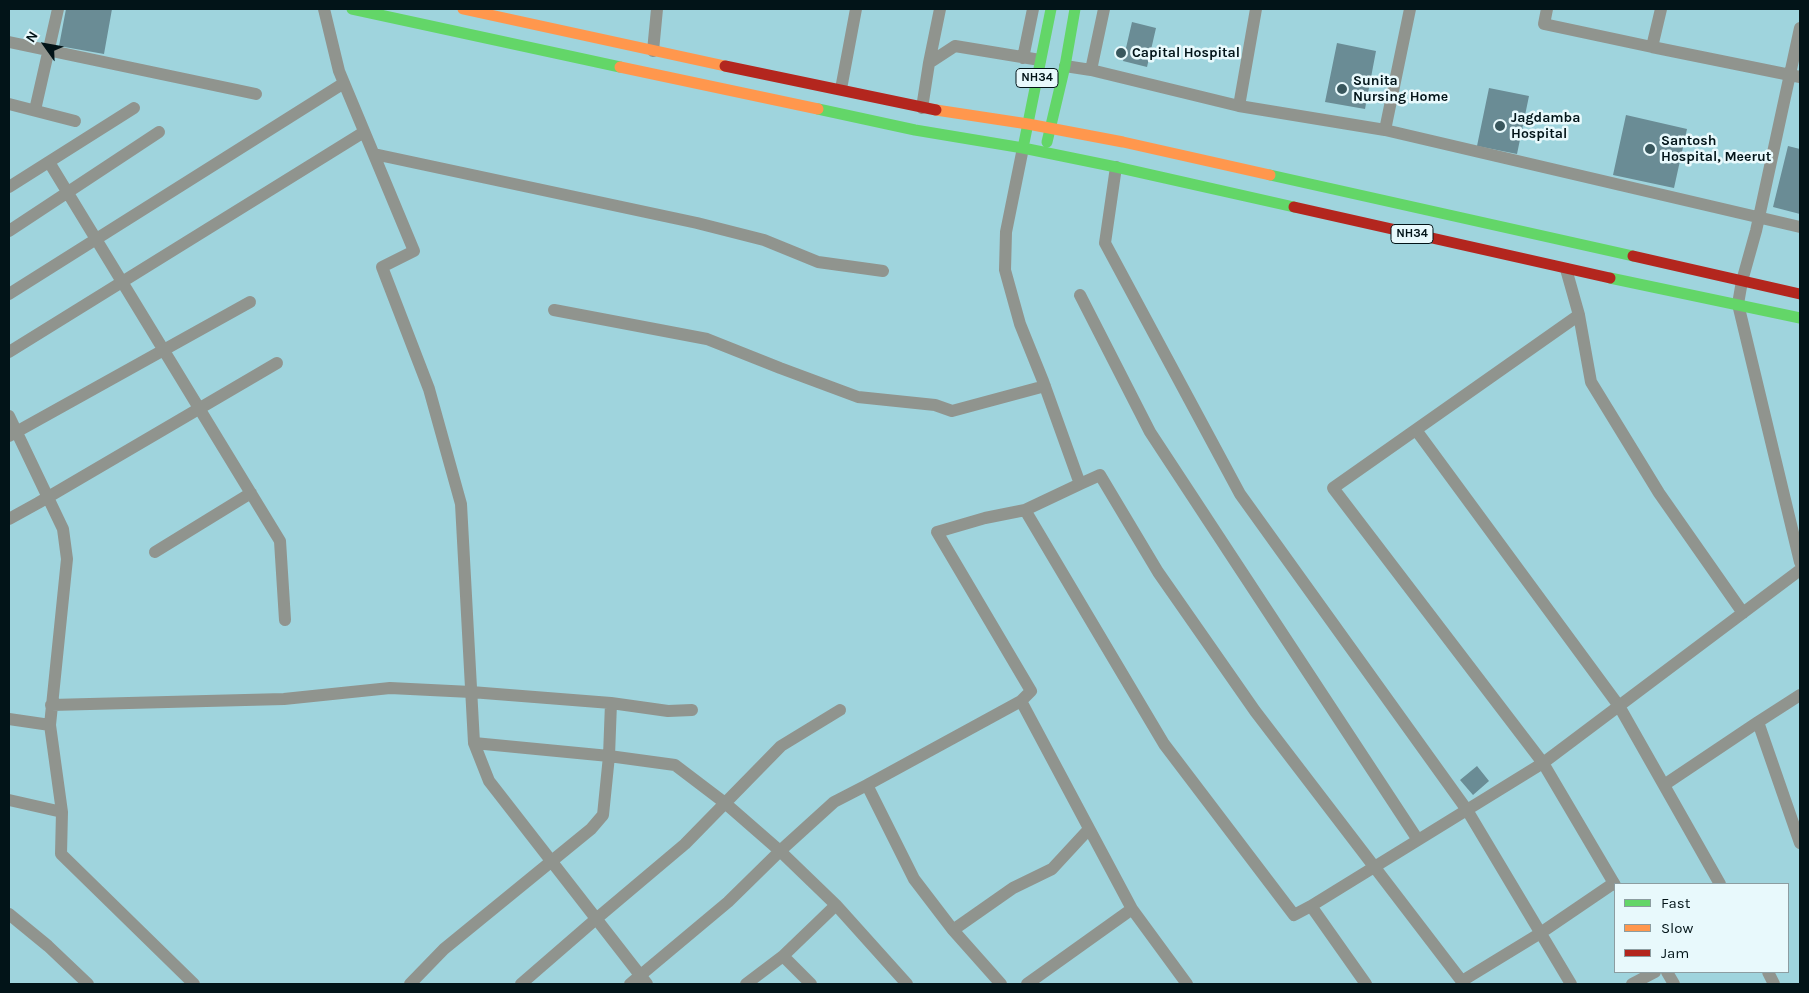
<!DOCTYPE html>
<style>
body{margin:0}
#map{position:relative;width:1809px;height:993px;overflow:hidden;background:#9fd4dd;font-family:Karla,sans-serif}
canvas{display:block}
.frame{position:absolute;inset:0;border:10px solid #021418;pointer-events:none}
.legend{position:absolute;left:1614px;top:883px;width:175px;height:90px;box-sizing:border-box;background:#e8f9fc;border:1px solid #8c9da1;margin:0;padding:6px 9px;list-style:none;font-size:15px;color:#021418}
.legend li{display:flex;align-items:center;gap:10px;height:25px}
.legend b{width:25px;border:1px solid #8c9da1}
.north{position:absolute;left:20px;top:20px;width:50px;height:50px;-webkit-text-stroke:4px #e8f9fc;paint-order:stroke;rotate:302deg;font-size:14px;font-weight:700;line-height:20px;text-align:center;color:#021418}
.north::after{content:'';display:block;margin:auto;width:18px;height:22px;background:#021418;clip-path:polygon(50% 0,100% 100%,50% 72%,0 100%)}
</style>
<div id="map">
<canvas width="1809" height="993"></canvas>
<div class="frame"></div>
<ul class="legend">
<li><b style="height:6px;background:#63d668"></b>Fast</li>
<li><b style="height:6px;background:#ff974d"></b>Slow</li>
<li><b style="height:6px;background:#b3261e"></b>Jam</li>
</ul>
<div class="north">N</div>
</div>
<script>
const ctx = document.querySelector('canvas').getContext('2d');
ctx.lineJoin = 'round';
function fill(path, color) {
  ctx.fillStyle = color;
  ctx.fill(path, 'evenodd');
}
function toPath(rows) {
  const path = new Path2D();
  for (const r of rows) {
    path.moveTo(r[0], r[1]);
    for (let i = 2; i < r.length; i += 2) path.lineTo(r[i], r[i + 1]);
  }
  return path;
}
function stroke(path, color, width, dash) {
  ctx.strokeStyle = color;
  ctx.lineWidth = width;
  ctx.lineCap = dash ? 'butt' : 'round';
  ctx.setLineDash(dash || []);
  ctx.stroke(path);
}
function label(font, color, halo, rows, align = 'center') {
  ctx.font = font + ' Karla,sans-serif';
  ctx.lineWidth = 5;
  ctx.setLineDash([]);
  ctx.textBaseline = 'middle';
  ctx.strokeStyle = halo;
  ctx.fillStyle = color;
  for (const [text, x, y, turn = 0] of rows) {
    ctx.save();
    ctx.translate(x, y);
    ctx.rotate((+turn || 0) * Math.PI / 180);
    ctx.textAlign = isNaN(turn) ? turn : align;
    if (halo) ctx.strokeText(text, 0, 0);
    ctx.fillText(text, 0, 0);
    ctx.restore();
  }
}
const building = toPath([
 [66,9,112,9,104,54,59,46],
 [1132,22,1156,28,1147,67,1123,61],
 [1337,43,1376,51,1365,109,1325,102],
 [1489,88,1529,96,1517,154,1477,146],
 [1626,115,1687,129,1674,188,1613,175],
 [1788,146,1800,149,1800,214,1773,207],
 [1477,766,1489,781,1473,795,1460,780]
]);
const street = toPath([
 [324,9,339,71,414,251,382,267,429,389,461,504,474,743,489,781,647,984],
 [1104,9,1091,70,1239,106,1385,130,1800,227],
 [1547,9,1544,24,1652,47],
 [1661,9,1652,47,1800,77],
 [1800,28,1756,231,1742,281,1738,304,1800,562],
 [9,42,256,94],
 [653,51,657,9],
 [1023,58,1033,9],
 [929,63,955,46,1040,60],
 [1065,66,1091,70],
 [841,89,856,9],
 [9,104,75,121],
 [1239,106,1256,9],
 [922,108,929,63,940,9],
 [35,110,58,9],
 [1385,130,1410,9],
 [374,154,697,223,764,240,818,262,883,271],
 [49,162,280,541,285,620],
 [1116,167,1105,243,1240,494,1467,810,1571,984],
 [9,187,134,108],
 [9,231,159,132],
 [1566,269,1579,315,1591,382,1659,493,1743,613],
 [9,294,344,83],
 [1080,295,1150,432,1418,840],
 [554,310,707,339,780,368,858,397,935,405,952,411,1045,386],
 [1579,315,1333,488,1543,763,1615,885],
 [9,352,364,132],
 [9,416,63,529,67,559,50,725,62,812,61,854,194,984],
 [1416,430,1619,706,1720,884],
 [9,436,250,302],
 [1080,484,1100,475,1158,572,1255,711,1464,984],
 [1025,510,1164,744,1294,915,1311,906],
 [9,519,38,503,277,363],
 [155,552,251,493],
 [1800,695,1758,722,1800,843],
 [1021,701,1132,909,1187,984],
 [51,705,284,699,390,688,471,692,611,703,668,711,692,710],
 [9,719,50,725],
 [474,743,609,756,675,765,725,803,780,851,836,905,907,984],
 [867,785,1021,701,1031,691,937,532,985,518,1025,510,1080,484,1043,381,1020,324,1005,270,1006,232,1023,148],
 [1664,785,1758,722],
 [9,800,62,812],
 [9,914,48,946,88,984],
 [953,930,1013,888,1052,869,1089,829],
 [783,956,811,984],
 [1667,972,1674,984],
 [1768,972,1774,984],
 [1462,981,1539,934,1614,883],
 [410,984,444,949,591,829,603,815,609,756,611,703],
 [521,984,596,919,685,844,781,746,840,710],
 [630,984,728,902,780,851,834,802,867,785,914,879,953,930,1001,984],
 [746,984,783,956,836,905],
 [1027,984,1132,909],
 [1366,984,1311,906,1543,763,1800,570],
 [1632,984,1655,972]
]);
const fast = toPath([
 [352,9,620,67],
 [1051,9,1023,148,1116,167,1294,207],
 [818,109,915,130,1023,148],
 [1047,142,1065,66,1075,9],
 [1270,175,1633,256],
 [1610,278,1800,318]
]);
const slow = toPath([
 [463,9,725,66],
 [620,67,818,109],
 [936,110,1028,124],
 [1028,124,1123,142,1270,175]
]);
const jam = toPath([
 [725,66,936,110],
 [1294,207,1610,278],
 [1633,256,1800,294]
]);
const markers = [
 [1121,53,6,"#39575d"],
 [1342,89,6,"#39575d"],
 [1500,126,6,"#39575d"],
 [1650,149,6,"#39575d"]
];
const shields = [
 [1037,78,42],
 [1412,234,42]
];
const shieldNames = [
 ["NH34",1037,78],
 ["NH34",1412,234]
];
const poiNames = [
 ["Capital Hospital",1132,53],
 ["Sunita",1353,81],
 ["Nursing Home",1353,97],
 ["Jagdamba",1511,118],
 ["Hospital",1511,134],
 ["Santosh",1661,141],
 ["Hospital, Meerut",1661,157]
];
fill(building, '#6a8c95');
stroke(street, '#90948e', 12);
stroke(fast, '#63d668', 11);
stroke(slow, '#ff974d', 11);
stroke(jam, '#b3261e', 11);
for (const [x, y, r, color] of markers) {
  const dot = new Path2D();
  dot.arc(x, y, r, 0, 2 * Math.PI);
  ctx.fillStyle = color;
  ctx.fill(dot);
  stroke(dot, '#e8f9fc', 2);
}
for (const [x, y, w] of shields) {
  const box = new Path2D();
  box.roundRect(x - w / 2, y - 9.5, w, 19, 4);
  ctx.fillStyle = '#e8f9fc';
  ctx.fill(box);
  stroke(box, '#021418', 1);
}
label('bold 12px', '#021418', null, shieldNames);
label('bold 14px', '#021418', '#e8f9fc', poiNames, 'left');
</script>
